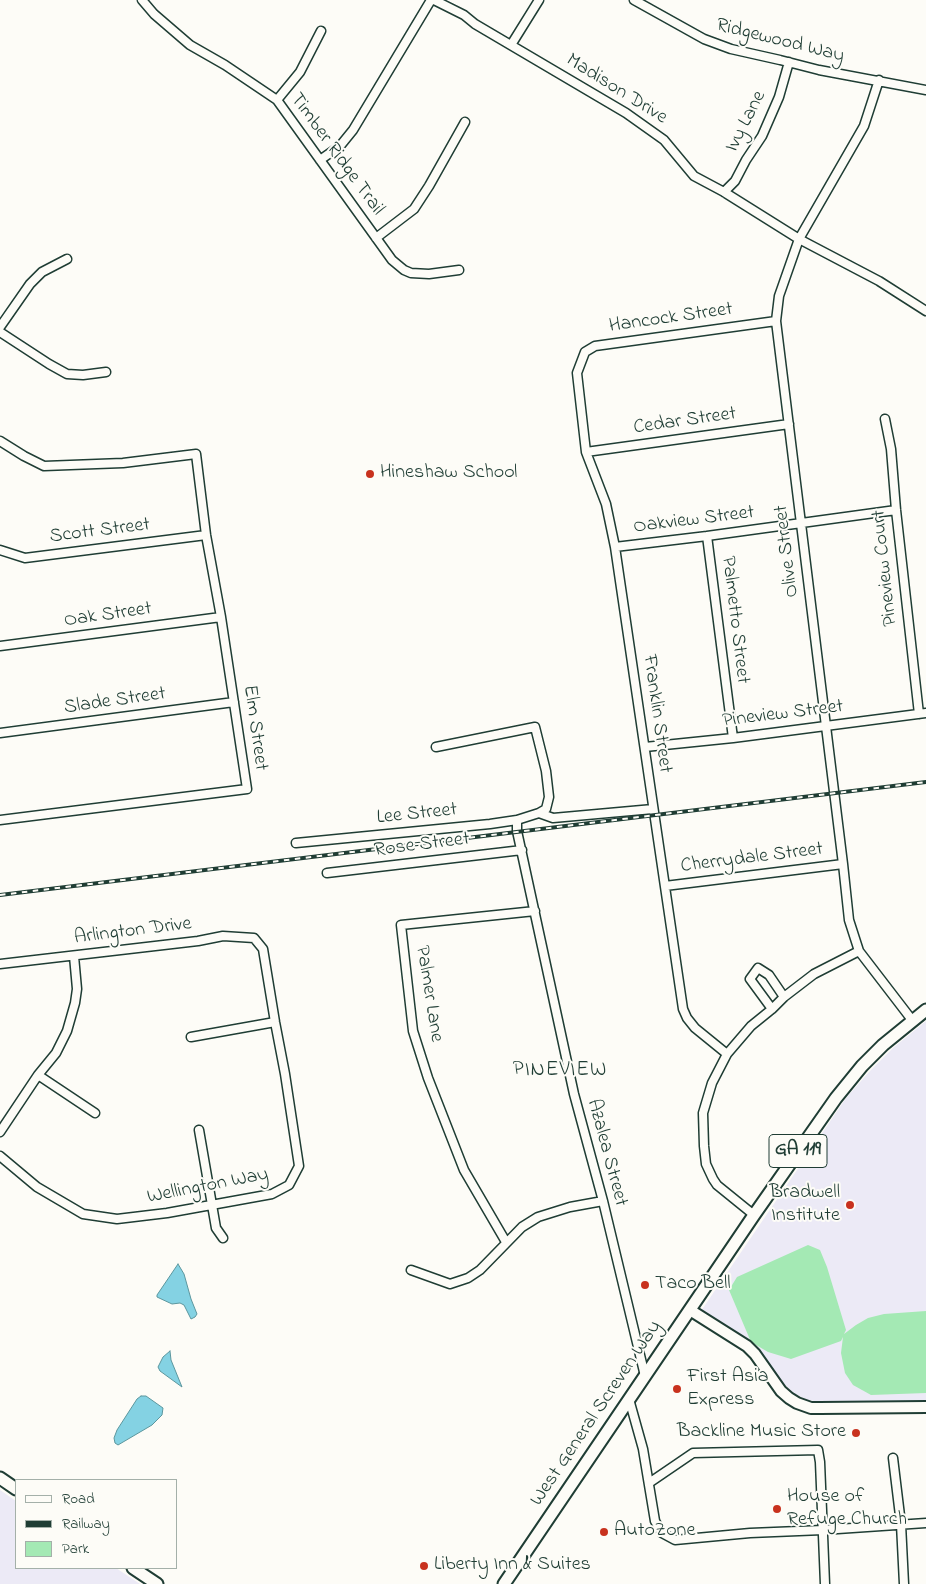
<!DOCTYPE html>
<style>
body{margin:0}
#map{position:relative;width:926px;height:1584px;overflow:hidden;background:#fdfcf7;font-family:"Indie Flower",sans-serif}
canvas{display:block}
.legend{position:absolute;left:15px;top:1479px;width:162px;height:90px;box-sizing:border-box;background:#fdfcf7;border:1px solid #a4b0a9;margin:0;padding:6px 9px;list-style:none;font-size:15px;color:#1f3d34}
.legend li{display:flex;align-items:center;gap:10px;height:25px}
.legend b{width:25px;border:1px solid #a4b0a9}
</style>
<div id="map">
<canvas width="926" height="1584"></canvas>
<ul class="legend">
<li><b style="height:6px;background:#fdfcf7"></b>Road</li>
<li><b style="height:6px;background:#1f3d34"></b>Railway</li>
<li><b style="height:14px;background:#a4e9b4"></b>Park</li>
</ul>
</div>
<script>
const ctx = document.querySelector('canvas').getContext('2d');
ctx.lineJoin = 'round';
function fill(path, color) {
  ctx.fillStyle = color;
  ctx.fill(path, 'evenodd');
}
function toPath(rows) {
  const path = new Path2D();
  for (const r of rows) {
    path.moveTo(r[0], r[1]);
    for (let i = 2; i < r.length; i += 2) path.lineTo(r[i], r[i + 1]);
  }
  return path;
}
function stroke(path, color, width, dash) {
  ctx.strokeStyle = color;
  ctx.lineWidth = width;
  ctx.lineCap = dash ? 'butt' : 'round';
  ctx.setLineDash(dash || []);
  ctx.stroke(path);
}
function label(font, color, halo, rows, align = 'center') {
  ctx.font = font + ' "Indie Flower",sans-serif';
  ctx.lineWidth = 4;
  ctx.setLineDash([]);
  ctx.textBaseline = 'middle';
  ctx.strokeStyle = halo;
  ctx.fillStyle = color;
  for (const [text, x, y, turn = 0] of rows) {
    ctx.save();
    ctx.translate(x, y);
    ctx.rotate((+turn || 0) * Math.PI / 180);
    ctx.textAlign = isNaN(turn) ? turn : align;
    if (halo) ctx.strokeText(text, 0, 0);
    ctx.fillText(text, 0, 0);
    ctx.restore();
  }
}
const built = toPath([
 [926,1021,926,1401,820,1402,808,1400,795,1394,784,1384,752,1344,701,1311,846,1098,869,1072,893,1048],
 [0,1490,16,1501,16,1568,116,1568,140,1584,0,1584]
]);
const green = toPath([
 [808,1245,820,1250,827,1267,846,1330,844,1334,856,1325,868,1318,884,1314,926,1311,926,1393,871,1395,853,1385,845,1373,841,1353,843,1337,841,1341,791,1359,768,1352,751,1342,729,1290,737,1277]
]);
const water = toPath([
 [178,1264,184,1274,191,1299,197,1314,195,1317,191,1319,184,1305,180,1303,172,1304,157,1297,157,1295,178,1264],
 [170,1351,171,1360,182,1387,160,1371,158,1367,163,1357,170,1351],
 [141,1396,146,1396,163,1408,162,1415,152,1425,118,1445,115,1443,114,1438,117,1430,137,1399,141,1396]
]);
const street = toPath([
 [142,0,154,14,190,45,225,65,277,100,392,260,404,270,411,273,429,274,459,270],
 [434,0,464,15,475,24,626,113,664,140,694,176,724,192,799,239,879,281,926,311],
 [634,0,704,39,731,49,780,60,819,70,926,90],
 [511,45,539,0],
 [879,80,864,126,799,239,779,296,776,321,843,864,849,920,859,951,912,1020],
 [277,100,300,72,321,31],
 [320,160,340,146,353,130,431,0],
 [724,192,735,181,746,160,762,136,779,97,789,62],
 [376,238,414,209,429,186,465,122],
 [0,327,30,284,42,272,67,259],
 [0,332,49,364,67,374,83,375,106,372],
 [885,419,891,449,896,510,919,714],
 [0,441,24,456,44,466,123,463,196,454,206,535,221,617,247,789,0,820],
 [586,452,789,424],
 [707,536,733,738],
 [615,547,707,536,896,510],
 [0,550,25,558,206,535],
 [0,646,221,617],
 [0,733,234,702],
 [645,747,733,738,926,713],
 [539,813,553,818,653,809],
 [517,820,517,831,574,1094,603,1201,645,1376],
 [296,843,490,824,517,820,539,813,546,809,549,797,546,771,535,727,436,747],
 [327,873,522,850],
 [665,886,843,864],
 [0,964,198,941,223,936,254,938,263,949,275,1022,285,1074,299,1166,289,1185,272,1194,167,1213,117,1219,83,1214,37,1187,0,1156],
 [772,1009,750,979,758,968,769,975,784,997],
 [191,1037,275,1022],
 [727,1054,695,1028,687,1018,683,1009,615,547,606,504,586,452,577,373,585,352,595,346,776,321],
 [38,1075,95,1113],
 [199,1130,216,1228,223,1238],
 [0,1132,38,1075,56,1053,67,1031,75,1003,77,989,74,956],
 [754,1215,717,1185,713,1179,706,1164,704,1146,703,1113,712,1083,727,1054,751,1026,772,1009,784,997,814,974,859,951],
 [506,1242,464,1170,428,1078,413,1031,401,925,535,911],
 [411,1270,450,1284,468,1278,480,1270,522,1227,538,1217,570,1207,603,1201],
 [629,1399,643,1449,655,1521,662,1533,675,1540,750,1533,823,1530,926,1523],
 [893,1458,901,1524,904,1584],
 [649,1483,693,1453,818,1450,820,1462,825,1584]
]);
const secondary = toPath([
 [690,1310,747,1346,755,1354,781,1391,789,1398,797,1403,811,1408,820,1408,926,1407]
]);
const primary = toPath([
 [0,1478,16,1489],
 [133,1568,157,1584],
 [504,1584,754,1215,836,1098,862,1066,883,1045,926,1010]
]);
const rail = toPath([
 [0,895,926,782]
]);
const markers = [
 [370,474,5,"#c8321e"],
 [850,1205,5,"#c8321e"],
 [645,1285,5,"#c8321e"],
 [677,1389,5,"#c8321e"],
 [856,1433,5,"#c8321e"],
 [777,1509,5,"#c8321e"],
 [604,1532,5,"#c8321e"],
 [424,1566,5,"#c8321e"]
];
const shields = [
 [798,1151,58]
];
const shieldNames = [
 ["GA 119",798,1151]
];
const streetNames = [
 ["Ridgewood Way",780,42,14],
 ["Madison Drive",616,90,32],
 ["Ivy Lane",747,122,-63],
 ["Timber Ridge Trail",336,155,54],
 ["Hancock Street",671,319,-8],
 ["Cedar Street",685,422,-8],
 ["Oakview Street",694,521,-7],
 ["Scott Street",100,532,-7],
 ["Olive Street",788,551,-97],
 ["Pineview Court",886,568,-96],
 ["Oak Street",108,616,-8],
 ["Palmetto Street",734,620,83],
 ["Slade Street",115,702,-8],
 ["Franklin Street",656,714,82],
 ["Pineview Street",783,715,-7],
 ["Elm Street",254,728,82],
 ["Lee Street",417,815,-6],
 ["Rose Street",422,846,-7],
 ["Cherrydale Street",752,859,-7],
 ["Arlington Drive",133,932,-7],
 ["Palmer Lane",428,994,81],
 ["Azalea Street",606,1153,75],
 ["Wellington Way",208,1187,-11],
 ["West General Screven Way",597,1414,-56]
];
const poiNames = [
 ["Hineshaw School",380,474],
 ["Bradwell",840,1194,"right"],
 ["Institute",840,1217,"right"],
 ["Taco Bell",655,1285],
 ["First Asia",687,1378],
 ["Express",687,1401],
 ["Backline Music Store",846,1433,"right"],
 ["House of",787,1498],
 ["Refuge Church",787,1521],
 ["AutoZone",614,1532],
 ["Liberty Inn & Suites",434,1566]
];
const neighbourhoodNames = [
 ["PINEVIEW",560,1072]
];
fill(built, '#eceaf6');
fill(green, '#a4e9b4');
fill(water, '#84d2e3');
stroke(water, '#5c969d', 1);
stroke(street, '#1f3d34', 11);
stroke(secondary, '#1f3d34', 14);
stroke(primary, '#1f3d34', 15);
stroke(street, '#fdfcf7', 8);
stroke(secondary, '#fdfcf7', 10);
stroke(primary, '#fdfcf7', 11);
stroke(rail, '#1f3d34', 4);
stroke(rail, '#fdfcf7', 2, [5.5]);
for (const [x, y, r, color] of markers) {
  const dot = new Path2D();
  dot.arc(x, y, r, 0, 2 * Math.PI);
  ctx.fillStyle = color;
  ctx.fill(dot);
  stroke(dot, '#fdfcf7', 2);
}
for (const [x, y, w] of shields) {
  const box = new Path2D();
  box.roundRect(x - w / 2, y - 16.5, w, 33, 4);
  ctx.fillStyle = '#fdfcf7';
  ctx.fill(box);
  stroke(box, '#1f3d34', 1);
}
label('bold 19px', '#1f3d34', null, shieldNames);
label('20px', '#1f3d34', '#fdfcf7', streetNames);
label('20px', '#1f3d34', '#fdfcf7', poiNames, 'left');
ctx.letterSpacing = '1px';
label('21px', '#1f3d34', '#fdfcf7', neighbourhoodNames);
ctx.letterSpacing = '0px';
</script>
